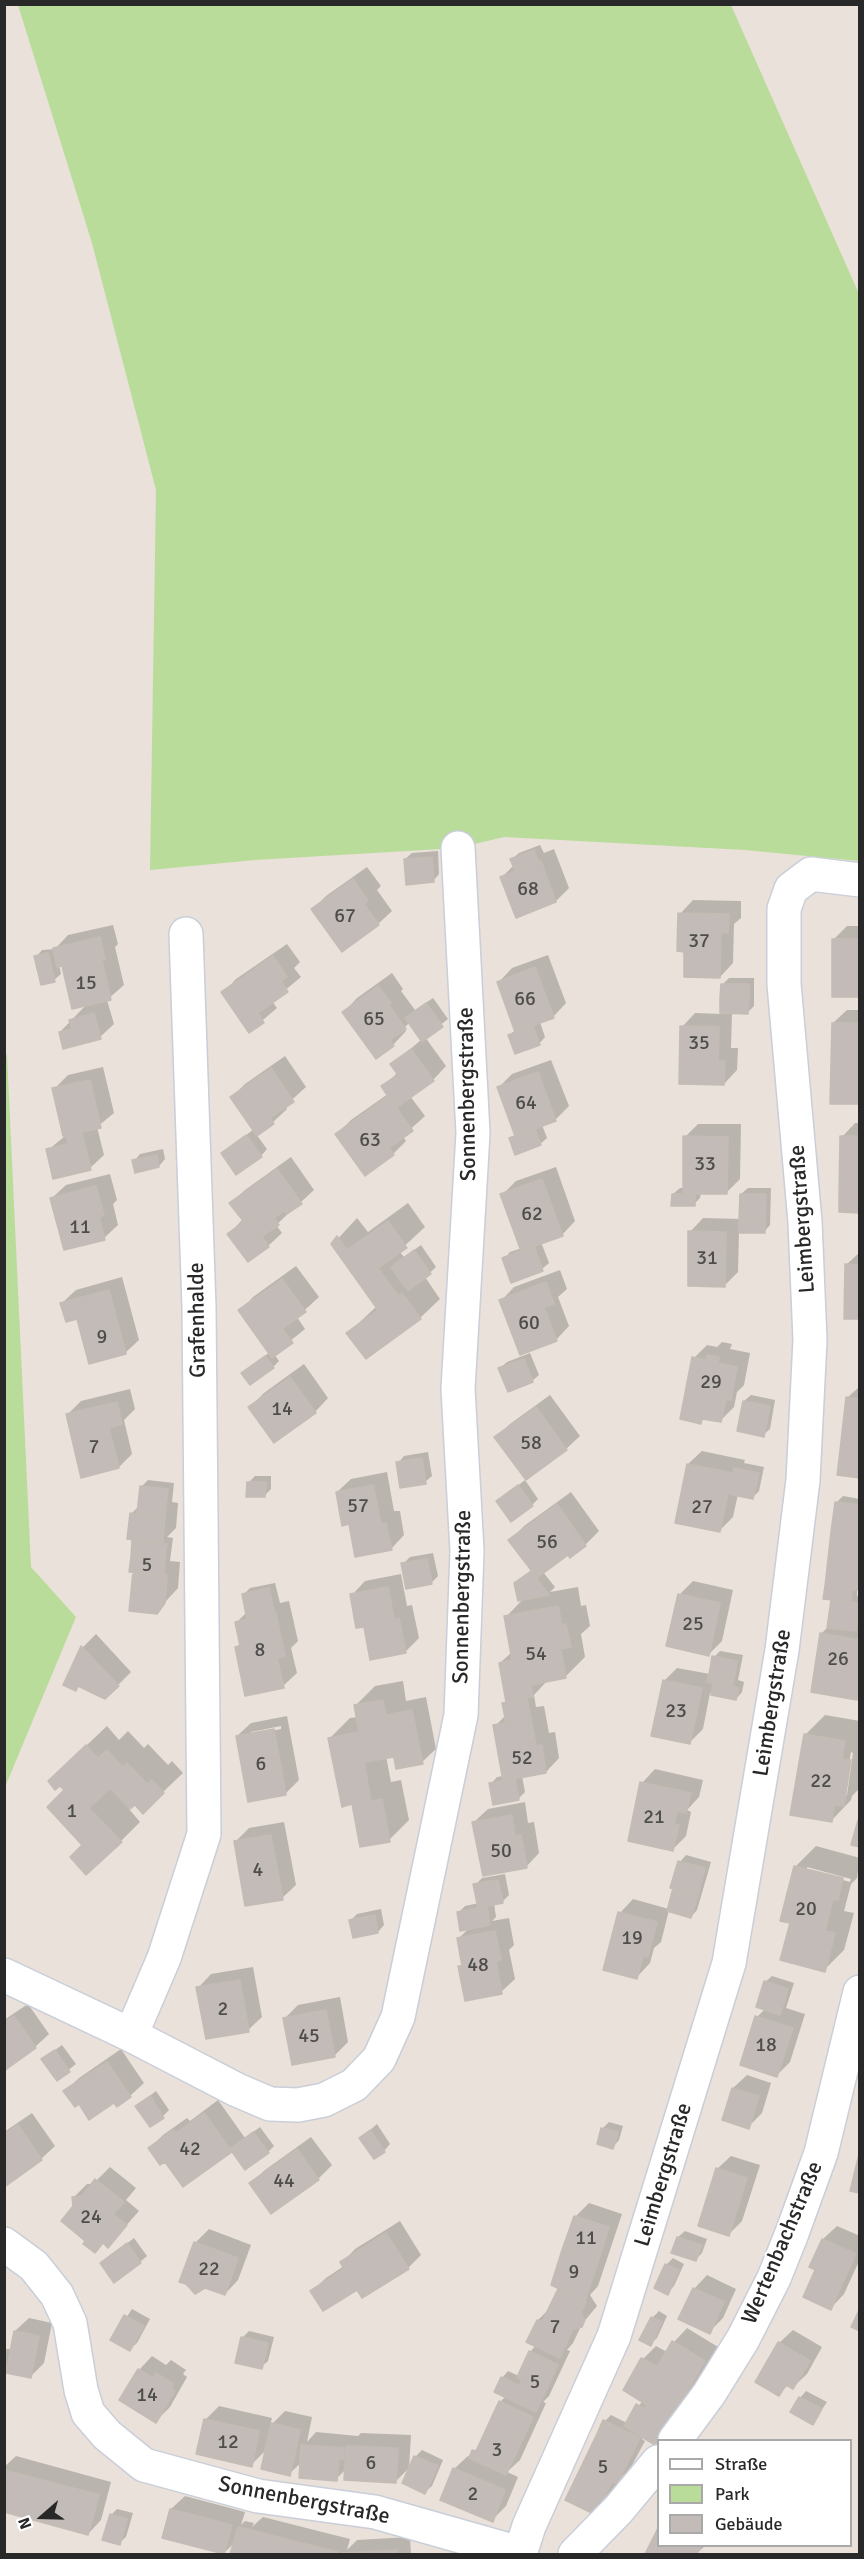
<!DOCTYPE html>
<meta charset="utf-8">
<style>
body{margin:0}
#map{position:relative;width:864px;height:2559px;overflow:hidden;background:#e9e1da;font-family:Signika,sans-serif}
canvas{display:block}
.frame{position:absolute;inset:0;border:6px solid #282828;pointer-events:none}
.legend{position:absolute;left:657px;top:2439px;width:195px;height:108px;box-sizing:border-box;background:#fff;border:2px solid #a9a9a9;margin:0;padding:8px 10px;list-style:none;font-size:18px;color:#282828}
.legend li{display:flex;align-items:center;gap:12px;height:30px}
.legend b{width:30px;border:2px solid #a9a9a9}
.north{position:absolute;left:12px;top:2487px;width:60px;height:60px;-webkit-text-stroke:4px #fff;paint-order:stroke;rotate:250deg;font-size:16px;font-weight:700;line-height:24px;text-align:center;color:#282828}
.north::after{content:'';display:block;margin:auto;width:21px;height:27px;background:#282828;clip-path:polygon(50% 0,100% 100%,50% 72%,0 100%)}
</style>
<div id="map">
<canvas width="864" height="2559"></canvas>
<div class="frame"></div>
<ul class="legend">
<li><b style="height:8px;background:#fff"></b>Straße</li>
<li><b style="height:16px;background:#badc9a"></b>Park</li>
<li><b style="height:16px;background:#c2bbb7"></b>Gebäude</li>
</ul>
<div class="north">N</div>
</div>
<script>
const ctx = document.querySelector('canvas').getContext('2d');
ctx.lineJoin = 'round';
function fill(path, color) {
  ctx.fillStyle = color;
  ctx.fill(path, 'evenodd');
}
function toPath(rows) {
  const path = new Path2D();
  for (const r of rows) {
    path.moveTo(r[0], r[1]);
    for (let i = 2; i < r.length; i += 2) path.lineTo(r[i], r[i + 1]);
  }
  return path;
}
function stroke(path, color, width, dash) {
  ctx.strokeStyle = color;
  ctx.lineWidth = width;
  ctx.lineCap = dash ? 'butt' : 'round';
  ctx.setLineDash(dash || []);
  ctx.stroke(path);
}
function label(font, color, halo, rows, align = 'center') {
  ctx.font = font + ' Signika,sans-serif';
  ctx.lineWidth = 4.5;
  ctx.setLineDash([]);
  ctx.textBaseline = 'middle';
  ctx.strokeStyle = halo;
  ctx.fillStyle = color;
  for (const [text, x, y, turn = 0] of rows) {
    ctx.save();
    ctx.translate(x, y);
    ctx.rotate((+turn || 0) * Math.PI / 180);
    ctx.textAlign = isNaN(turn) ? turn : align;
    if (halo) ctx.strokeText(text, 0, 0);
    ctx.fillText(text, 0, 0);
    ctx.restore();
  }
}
const green = toPath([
 [18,5,731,5,859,294,859,861,745,850,504,837,458,848,255,860,150,870,156,490,92,243],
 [5,1052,7,1055,31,1567,76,1617,5,1787]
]);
const shadow = toPath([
 [540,845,544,853,554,849,569,888,556,901,502,877,514,865,512,859,519,853],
 [438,851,439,874,433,881,405,859,412,853],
 [367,867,381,886,377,890,392,911,378,924,313,909,326,896],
 [693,900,741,901,741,918,734,924,733,963,720,977,686,950,680,914],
 [113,925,118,944,115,947,124,985,107,1000,114,1024,100,1037,60,1032,87,1004,63,965,59,965,61,974,54,980,36,957,42,950,55,949,68,935],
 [847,926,860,926,860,996,834,939],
 [287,944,300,962,294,968,301,977,272,1001,277,1008,250,1031,223,993,236,979],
 [548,955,566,1003,553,1017,540,1022,545,1037,539,1044,510,1035,516,1029,499,982,512,968],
 [392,973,403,989,401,991,415,1010,433,998,448,1019,425,1037,446,1066,433,1080,410,1096,425,1116,403,1136,406,1141,393,1154,337,1134,351,1120,388,1094,383,1087,398,1072,392,1065,422,1039,410,1022,404,1028,406,1031,393,1045,344,1012,357,998],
 [729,978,754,978,754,1006,748,1012,732,1012,731,1048,738,1048,737,1070,724,1084,682,1027,695,1013,722,1014,722,985],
 [847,1010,860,1010,860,1102,833,1023],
 [285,1056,306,1087,285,1106,287,1109,273,1122,256,1134,267,1149,261,1156,223,1153,254,1129,232,1097,245,1084],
 [551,1060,569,1106,555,1120,542,1125,547,1138,540,1144,511,1139,516,1134,498,1088,512,1074],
 [103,1067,114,1113,97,1127,104,1155,90,1168,48,1150,65,1136,54,1089,68,1075],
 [855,1123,860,1123,860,1211,842,1137],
 [698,1124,741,1124,740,1179,726,1193,701,1193,700,1198,694,1204,673,1194,680,1188,684,1188,685,1137],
 [163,1149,165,1159,159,1166,134,1161,140,1154],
 [291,1157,314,1190,276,1225,282,1233,268,1246,229,1234,243,1219,231,1203,245,1190],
 [556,1167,575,1221,562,1235,541,1242,549,1263,542,1269,504,1259,510,1252,522,1248,502,1195,516,1181],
 [110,1174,117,1200,113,1204,118,1225,104,1238,52,1198,66,1185],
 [748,1188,771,1188,770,1225,764,1232,739,1231,738,1272,725,1285,690,1232,703,1218,741,1219,741,1194],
 [408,1203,425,1227,399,1251,404,1257,421,1245,436,1267,425,1277,440,1299,420,1318,348,1333,377,1306,333,1244,357,1218,368,1232],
 [860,1252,860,1317,846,1265],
 [296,1266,319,1297,297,1317,305,1329,274,1354,279,1361,273,1367,243,1373,270,1352,240,1311,253,1297],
 [560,1270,567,1289,558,1297,569,1326,556,1340,501,1301,514,1287],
 [122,1277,139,1340,125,1353,62,1303,76,1290],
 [722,1342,732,1344,730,1349,750,1353,744,1385,737,1392,734,1407,720,1421,705,1418,701,1422,694,1358,707,1345,717,1347],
 [530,1353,539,1375,532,1381,500,1368,507,1362],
 [304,1364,328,1398,315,1412,250,1407,264,1393],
 [860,1371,860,1477,847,1398,858,1388],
 [130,1389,135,1409,124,1420,132,1454,119,1467,68,1414,81,1401],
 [550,1395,580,1436,566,1449,496,1437,510,1424],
 [751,1395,775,1400,770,1429,763,1435,744,1401],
 [702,1451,745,1460,744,1463,764,1467,759,1491,753,1497,738,1494,733,1517,720,1530,688,1464],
 [428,1452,432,1476,425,1482,398,1463,404,1456],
 [387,1472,394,1511,400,1511,404,1535,391,1549,350,1522,337,1492,351,1479],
 [255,1476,271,1476,271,1489,264,1496,248,1483],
 [148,1480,174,1483,172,1502,178,1503,176,1528,167,1537,173,1538,170,1561,180,1562,178,1588,156,1612,135,1573,134,1541,136,1539,132,1513,139,1506,141,1487],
 [525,1480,538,1499,532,1505,498,1501],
 [571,1492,599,1531,585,1545,570,1555,569,1553,543,1572,555,1587,550,1592,578,1587,581,1606,586,1605,590,1626,581,1634,585,1657,565,1677,548,1680,534,1695,536,1707,544,1706,549,1733,555,1732,559,1758,546,1772,522,1776,525,1792,518,1799,491,1784,497,1777,504,1776,495,1726,506,1715,503,1704,507,1700,500,1663,512,1652,506,1617,524,1598,515,1584,532,1570,510,1540,524,1526],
 [843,1496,860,1499,860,1589,857,1588,857,1596,860,1596,860,1695,856,1698,821,1634,829,1626,836,1503],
 [433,1553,438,1576,431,1583,403,1564,410,1557],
 [401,1574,407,1606,412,1605,419,1638,405,1652,365,1625,352,1595,365,1581],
 [693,1581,733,1590,722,1641,709,1654,679,1595],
 [275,1583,280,1603,289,1601,298,1641,291,1648,297,1673,283,1686,236,1647,241,1643,236,1623,247,1612,243,1595,250,1588],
 [96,1634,131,1672,118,1685,80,1685,76,1689,65,1685,83,1647],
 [720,1651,743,1655,738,1680,744,1682,742,1692,736,1699,710,1693,703,1729,689,1743,664,1681,677,1668,710,1674,714,1657],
 [403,1681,406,1701,426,1697,436,1749,422,1762,395,1754,386,1756,391,1782,401,1780,409,1820,389,1840,330,1738,350,1718,358,1717,355,1706,375,1686],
 [825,1715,860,1721,860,1788,852,1796,851,1800,832,1820,805,1735],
 [851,1752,853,1753,847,1795,843,1798],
 [287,1716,299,1780,286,1793,249,1800,237,1736,251,1723],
 [281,1726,281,1729,251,1735,251,1732],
 [107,1726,119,1740,128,1731,144,1748,148,1744,168,1765,172,1761,183,1773,163,1792,135,1803,129,1809,140,1822,121,1841,84,1845,65,1790,69,1762],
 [655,1769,703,1780,699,1797,687,1810,691,1812,686,1836,673,1849,642,1783],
 [525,1802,528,1823,534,1822,539,1853,526,1867,474,1822,488,1809],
 [284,1822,296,1885,282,1898,235,1842,249,1828],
 [816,1846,860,1858,857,1878,851,1884,844,1911,854,1913,844,1950,824,1970,792,1922,782,1920,796,1866],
 [807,1867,851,1879,850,1882,807,1870],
 [686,1855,711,1862,697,1910,691,1917,669,1910,661,1942,654,1948,650,1963,637,1977,620,1913,633,1899,669,1909,680,1862],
 [505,1874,509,1895,502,1902,494,1903,496,1917,492,1921,509,1918,514,1945,509,1950,515,1979,501,1992,460,1967,463,1963,459,1938,470,1927,459,1912,465,1906,479,1903,475,1885,482,1878],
 [381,1909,384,1925,378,1932,351,1920,357,1914],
 [253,1967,262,2017,248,2030,198,1988,211,1974],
 [772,1976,794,1983,786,2008,805,2014,790,2062,777,2075,757,2017,765,2009,765,1982],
 [340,1997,348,2042,335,2055,293,2063,285,2018,298,2005],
 [28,2004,49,2034,35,2047,4,2069,4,2020],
 [62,2045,76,2064,57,2079,43,2059],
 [121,2049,144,2083,130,2096,115,2101,80,2102,65,2091,79,2078],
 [747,2075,771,2083,762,2113,748,2127,724,2119,733,2088],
 [156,2091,169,2110,163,2116,137,2106],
 [218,2100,245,2138,260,2127,274,2146,268,2152,233,2150,183,2185,165,2160,150,2148,163,2135,187,2118,190,2121],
 [32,2113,55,2146,41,2159,6,2183,4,2132],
 [609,2122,623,2126,619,2140,613,2147,602,2129],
 [377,2124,390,2144,384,2151,361,2138],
 [311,2137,332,2165,318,2179,271,2212,251,2183,265,2170],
 [731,2156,760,2165,742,2221,729,2234,717,2169],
 [110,2167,136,2188,126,2200,139,2211,108,2246,104,2242,87,2241,73,2198,87,2184,93,2184],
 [589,2203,622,2214,598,2286,590,2295,597,2306,582,2324,573,2343,567,2350,570,2351,549,2396,543,2402,546,2403,520,2460,507,2472,518,2477,506,2506,492,2520,454,2469,468,2456,471,2457,481,2444,500,2402,506,2396,502,2378,508,2371,519,2376,530,2352,536,2345,538,2320,551,2307,561,2288,575,2217],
 [400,2221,421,2255,408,2268,357,2288,324,2309,312,2291,326,2278,344,2266,342,2263,355,2249],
 [837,2226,860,2236,860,2259,844,2294,831,2308,805,2297,817,2269,823,2239],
 [209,2229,251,2245,238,2280,225,2294,204,2286,195,2243],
 [685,2231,707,2239,702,2253,695,2260,678,2237],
 [134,2238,147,2256,140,2262,102,2263],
 [673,2258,684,2264,674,2286,667,2293,666,2265],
 [707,2275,736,2289,723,2318,709,2332,694,2289],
 [132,2309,150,2319,137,2343,130,2349,112,2339],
 [659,2311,667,2316,657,2338,650,2344,641,2340,652,2318],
 [29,2318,52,2323,44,2363,31,2376,4,2372,4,2349,12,2349,15,2331],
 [687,2328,718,2347,668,2429,655,2443,644,2436,642,2439,645,2441,630,2469,619,2480,609,2500,595,2513,605,2421,611,2415,627,2423,643,2400,633,2375,643,2359,656,2346,667,2352,674,2342],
 [793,2330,822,2347,807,2374,793,2387,788,2385,779,2394,779,2343],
 [249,2331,274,2337,268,2361,261,2367,242,2338],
 [152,2356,166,2365,171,2360,186,2370,183,2374,187,2377,170,2407,156,2421,139,2370],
 [806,2391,827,2402,813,2423,800,2398],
 [219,2406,272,2418,270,2426,285,2411,312,2417,307,2442,316,2432,358,2436,361,2433,411,2435,409,2468,396,2481,346,2469,336,2479,302,2462,289,2474,266,2450,251,2465,205,2420],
 [422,2450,443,2460,432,2486,425,2492,415,2457],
 [16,2456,111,2482,101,2520,88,2534,4,2511,4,2467],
 [185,2496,245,2512,241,2525,245,2521,254,2523,252,2527,263,2517,350,2539,347,2550,357,2540,410,2537,411,2554,232,2554,235,2542,224,2553,164,2537,171,2509],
 [117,2509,133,2513,126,2537,119,2543,111,2515],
 [658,2532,658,2546,705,2546,696,2554,646,2554]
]);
const building = toPath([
 [534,850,539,862,515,871,510,859,534,850],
 [432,857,434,882,406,885,404,859,432,857],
 [541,861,556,902,516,918,500,877,541,861],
 [353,879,368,901,364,904,379,925,342,952,311,909,353,879],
 [678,913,729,914,728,933,721,932,720,978,684,977,684,952,677,951,678,913],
 [100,937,105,959,102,960,111,1000,72,1009,62,966,57,967,53,948,100,937],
 [832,939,860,939,860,997,832,997,832,939],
 [48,953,55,982,41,985,34,956,48,953],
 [273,956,287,977,281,981,288,992,258,1013,264,1023,249,1033,221,992,273,956],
 [535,967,554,1018,515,1032,497,982,535,967],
 [721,984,749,984,749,998,720,998,721,984],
 [378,986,391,1003,389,1005,406,1029,390,1040,394,1046,376,1059,342,1012,378,986],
 [720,998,749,998,748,1014,720,1013,720,998],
 [426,1003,443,1027,422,1042,405,1018,426,1003],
 [94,1013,101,1039,63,1049,59,1032,72,1029,69,1020,94,1013],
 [832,1023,860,1023,860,1104,830,1104,832,1023],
 [533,1026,540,1045,515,1054,508,1035,533,1026],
 [680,1026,719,1027,718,1061,725,1061,724,1085,679,1084,680,1026],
 [411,1049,434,1081,396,1108,381,1086,398,1075,390,1064,411,1049],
 [271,1068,294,1102,270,1118,274,1124,257,1136,230,1097,271,1068],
 [538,1072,556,1121,515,1136,497,1087,538,1072],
 [90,1080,101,1128,82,1132,91,1170,53,1179,46,1149,68,1144,66,1136,63,1136,52,1088,90,1080],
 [388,1096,413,1131,389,1148,394,1155,365,1176,335,1134,388,1096],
 [535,1129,541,1145,515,1155,509,1138,535,1129],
 [246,1135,262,1157,236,1175,221,1153,246,1135],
 [683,1136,728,1137,727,1194,683,1194,683,1136],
 [840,1136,860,1136,860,1196,839,1196,840,1136],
 [157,1155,159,1167,135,1173,132,1160,157,1155],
 [277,1169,302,1204,287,1214,284,1211,274,1218,279,1225,262,1236,249,1218,244,1222,229,1203,277,1169],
 [542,1179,563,1236,521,1251,500,1194,542,1179],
 [96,1186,104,1215,99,1217,105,1240,64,1250,50,1198,96,1186],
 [672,1194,695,1194,695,1206,671,1206,672,1194],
 [740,1194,766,1194,765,1220,739,1220,740,1194],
 [839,1196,860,1196,860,1213,839,1212,839,1196],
 [249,1218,269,1247,248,1262,227,1234,249,1218],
 [739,1220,765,1220,765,1233,739,1233,739,1220],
 [388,1221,407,1248,378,1268,398,1296,402,1293,421,1319,366,1359,346,1333,378,1310,331,1244,337,1236,347,1250,388,1221],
 [688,1231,726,1232,725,1287,688,1286,688,1231],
 [534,1246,543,1271,511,1283,502,1258,534,1246],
 [414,1250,431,1274,408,1291,391,1267,414,1250],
 [845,1264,860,1265,860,1319,844,1319,845,1264],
 [282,1279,306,1312,282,1329,293,1343,272,1358,238,1310,282,1279],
 [546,1282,554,1304,544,1307,557,1341,520,1355,499,1300,546,1282],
 [109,1290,126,1354,89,1364,77,1319,66,1322,60,1303,109,1290],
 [707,1355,719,1357,718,1363,737,1367,731,1400,726,1399,721,1422,702,1419,701,1424,680,1419,692,1357,706,1360,707,1355],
 [265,1356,274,1368,250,1385,241,1373,265,1356],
 [524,1359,533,1382,508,1392,498,1368,524,1359],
 [290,1377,316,1413,274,1443,248,1407,290,1377],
 [846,1397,860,1399,860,1462,839,1459,846,1397],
 [743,1401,770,1406,764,1437,737,1431,743,1401],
 [117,1402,122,1424,109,1428,119,1468,81,1478,66,1414,117,1402],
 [536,1407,567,1450,526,1480,494,1437,536,1407],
 [422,1458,426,1484,400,1488,396,1462,422,1458],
 [839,1459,860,1462,860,1478,837,1475,839,1459],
 [687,1464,732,1473,720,1532,675,1523,687,1464],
 [734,1468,759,1473,753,1499,728,1494,734,1468],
 [247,1482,266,1482,265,1497,246,1497,247,1482],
 [373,1485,381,1524,386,1523,392,1550,355,1557,349,1524,342,1526,336,1492,373,1485],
 [518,1485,533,1506,511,1522,496,1501,518,1485],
 [140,1486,168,1489,165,1516,137,1513,140,1486],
 [835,1502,860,1505,859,1535,831,1532,835,1502],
 [557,1504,586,1546,570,1558,568,1555,537,1578,508,1540,557,1504],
 [130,1513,165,1516,163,1543,127,1539,130,1513],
 [831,1532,860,1535,860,1590,825,1586,831,1532],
 [132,1540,167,1544,165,1559,131,1556,132,1540],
 [131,1556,165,1559,164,1575,129,1572,131,1556],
 [427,1559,432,1584,406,1589,401,1563,427,1559],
 [531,1571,549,1595,518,1601,514,1583,531,1571],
 [133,1572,167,1575,165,1603,157,1614,129,1611,133,1572],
 [825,1586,852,1589,851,1602,823,1599,825,1586],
 [388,1587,394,1619,399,1618,406,1653,370,1660,364,1627,356,1628,350,1594,388,1587],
 [269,1588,275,1614,247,1620,242,1594,269,1588],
 [678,1594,720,1603,709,1656,666,1646,678,1594],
 [831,1600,859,1603,856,1631,827,1628,831,1600],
 [558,1606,562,1625,566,1624,571,1647,561,1649,566,1678,531,1685,533,1697,506,1702,499,1663,512,1660,504,1616,558,1606],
 [276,1613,285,1656,277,1658,284,1688,245,1696,235,1647,240,1646,235,1622,276,1613],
 [820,1633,860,1640,860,1681,857,1700,811,1692,820,1633],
 [81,1646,119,1686,105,1699,78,1686,76,1691,63,1685,81,1646],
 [712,1656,737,1661,735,1674,710,1669,712,1656],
 [710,1669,735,1674,732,1687,707,1682,710,1669],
 [663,1680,702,1688,690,1744,651,1736,663,1680],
 [713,1683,739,1688,736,1700,711,1695,713,1683],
 [527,1699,531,1718,506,1723,502,1703,527,1699],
 [383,1700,394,1757,364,1762,371,1801,382,1799,390,1842,360,1847,352,1804,342,1807,328,1738,359,1732,354,1705,383,1700],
 [412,1710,423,1764,396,1769,386,1715,412,1710],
 [531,1718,536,1746,542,1745,546,1773,503,1781,493,1725,531,1718],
 [274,1729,286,1795,248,1802,236,1736,274,1729],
 [804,1734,845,1741,842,1759,851,1760,844,1806,834,1805,832,1822,790,1815,804,1734],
 [86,1745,98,1758,107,1750,123,1767,127,1763,147,1784,152,1780,164,1793,143,1814,135,1805,130,1809,110,1788,89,1808,122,1842,86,1875,70,1857,82,1845,47,1807,64,1790,60,1786,55,1790,48,1781,86,1745],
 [515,1779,519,1800,493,1805,489,1783,515,1779],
 [640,1782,691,1793,686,1813,677,1811,674,1824,679,1825,673,1851,628,1841,640,1782],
 [512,1815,515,1836,521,1835,527,1868,483,1876,472,1822,512,1815],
 [858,1820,860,1820,860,1847,851,1845,858,1820],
 [271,1835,283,1900,245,1906,234,1841,271,1835],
 [678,1861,705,1868,698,1895,670,1888,678,1861],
 [794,1866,843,1878,838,1900,833,1899,825,1931,835,1933,825,1972,780,1960,790,1923,780,1921,794,1866],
 [498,1880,503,1903,478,1908,473,1884,498,1880],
 [673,1888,698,1895,691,1918,667,1911,673,1888],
 [487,1906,490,1925,460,1931,457,1912,487,1906],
 [618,1912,657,1922,648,1957,643,1956,637,1979,603,1970,618,1912],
 [375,1915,378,1933,353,1938,349,1920,375,1915],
 [495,1931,501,1960,496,1961,502,1994,465,2001,458,1966,462,1966,457,1938,495,1931],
 [240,1980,249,2032,206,2039,196,1987,240,1980],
 [764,1981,788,1989,780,2015,756,2007,764,1981],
 [326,2010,335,2057,292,2065,283,2018,326,2010],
 [14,2016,36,2048,4,2071,4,2023,14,2016],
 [755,2016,793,2028,777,2077,740,2065,755,2016],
 [55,2050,70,2072,57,2081,41,2059,55,2050],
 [107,2062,131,2097,117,2107,114,2103,89,2120,79,2104,75,2107,63,2091,107,2062],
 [732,2088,759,2096,749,2129,722,2120,732,2088],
 [150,2096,164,2118,150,2127,135,2106,150,2096],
 [204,2113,232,2152,183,2187,165,2162,160,2165,148,2148,173,2130,176,2133,204,2113],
 [18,2125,42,2160,6,2186,4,2134,18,2125],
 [601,2128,618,2132,613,2149,597,2144,601,2128],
 [370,2130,385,2152,374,2159,359,2138,370,2130],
 [253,2132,269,2153,245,2170,230,2149,253,2132],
 [297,2149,319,2180,271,2214,249,2183,297,2149],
 [860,2150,860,2193,850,2191,860,2150],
 [716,2168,747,2178,738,2207,707,2197,716,2168],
 [95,2179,124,2202,113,2214,127,2225,108,2248,103,2243,95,2253,83,2244,85,2241,61,2221,73,2206,72,2197,82,2196,95,2179],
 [707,2197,738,2207,729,2236,698,2226,707,2197],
 [574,2216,609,2227,598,2262,562,2250,574,2216],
 [386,2233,409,2269,362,2298,340,2262,386,2233],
 [677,2237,702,2245,696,2261,671,2253,677,2237],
 [822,2239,856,2254,843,2282,809,2267,822,2239],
 [194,2242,238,2258,225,2295,205,2288,195,2294,186,2284,179,2282,194,2242],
 [127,2243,141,2263,114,2283,100,2263,127,2243],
 [562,2250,598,2262,585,2301,551,2285,562,2250],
 [665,2264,679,2270,668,2295,654,2288,665,2264],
 [344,2269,357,2290,323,2311,310,2291,344,2269],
 [815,2270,843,2282,831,2310,803,2297,815,2270],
 [693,2288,724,2302,710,2334,678,2319,693,2288],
 [558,2289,586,2302,581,2313,553,2299,558,2289],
 [553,2299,581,2313,585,2320,582,2327,573,2329,560,2358,526,2342,537,2320,542,2322,553,2299],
 [860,2308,860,2331,851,2327,860,2308],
 [124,2315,144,2326,130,2351,110,2340,124,2315],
 [651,2317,662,2322,651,2346,639,2340,651,2317],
 [14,2331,39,2336,31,2378,6,2373,14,2331],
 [241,2337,268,2343,262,2369,235,2363,241,2337],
 [672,2341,705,2361,680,2403,632,2374,641,2358,657,2367,672,2341],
 [778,2342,810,2361,793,2389,786,2385,779,2396,755,2382,778,2342],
 [529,2351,558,2365,536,2412,513,2401,522,2380,517,2377,529,2351],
 [138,2369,153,2378,156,2373,173,2384,171,2388,175,2391,156,2423,119,2400,138,2369],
 [632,2374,656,2389,647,2405,623,2390,632,2374],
 [501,2377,520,2386,513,2401,494,2392,501,2377],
 [656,2389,680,2403,655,2445,624,2426,636,2404,645,2409,656,2389],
 [799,2397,822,2409,813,2425,790,2412,799,2397],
 [499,2401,533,2417,522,2441,488,2425,499,2401],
 [204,2419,259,2431,252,2467,196,2454,204,2419],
 [603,2420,640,2438,632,2454,596,2436,603,2420],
 [271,2423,300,2430,290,2476,261,2469,271,2423],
 [488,2425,522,2441,506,2475,469,2458,472,2450,476,2451,488,2425],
 [596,2436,632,2454,617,2484,612,2482,596,2515,565,2500,596,2436],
 [301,2445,344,2448,343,2460,339,2459,337,2481,299,2478,301,2445],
 [346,2446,398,2448,396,2483,344,2480,346,2446],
 [414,2456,438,2466,425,2494,402,2483,414,2456],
 [453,2468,505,2490,493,2522,440,2500,453,2468],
 [4,2470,58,2484,48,2524,4,2512,4,2470],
 [58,2484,99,2495,88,2535,48,2524,58,2484],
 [170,2509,232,2525,224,2554,162,2538,170,2509],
 [110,2514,127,2519,120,2545,102,2540,110,2514],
 [238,2527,248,2529,242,2554,230,2554,238,2527],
 [658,2528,658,2546,701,2546,697,2554,645,2554,658,2528],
 [248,2529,289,2540,285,2554,242,2554,248,2529],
 [289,2540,338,2552,337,2554,285,2554,289,2540],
 [397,2550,397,2554,342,2554,342,2553,397,2550]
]);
const minor = toPath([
 [4,1975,131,2035,164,1958,204,1834,199,1307,186,934],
 [131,2035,237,2090,270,2104,298,2105,324,2100,354,2085,379,2059,398,2017,461,1715,467,1551,458,1389,473,1133,458,848],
 [4,2244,34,2266,57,2295,70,2323,81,2390,88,2413,107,2435,144,2465,258,2496,375,2512,502,2548,518,2554],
 [675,2440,709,2394,743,2339,774,2278,792,2233,821,2153,860,1992],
 [520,2554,529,2526,614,2336,729,1963,782,1650,803,1480,810,1340,805,1222,784,984,784,909,791,889,811,874,860,880],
 [575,2554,618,2510,658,2462]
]);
const numberNames = [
 ["68",528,890],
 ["67",345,917],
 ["37",699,942],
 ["15",86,984],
 ["66",525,1000],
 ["65",374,1020],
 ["35",699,1044],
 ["64",526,1104],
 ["63",370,1141],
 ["33",705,1165],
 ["62",532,1215],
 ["11",80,1228],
 ["31",707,1259],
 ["60",529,1324],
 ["9",102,1338],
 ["29",711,1383],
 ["14",282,1410],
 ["58",531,1444],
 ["7",94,1448],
 ["57",358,1507],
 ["27",702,1508],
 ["56",547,1543],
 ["5",147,1566],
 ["25",693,1625],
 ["8",260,1651],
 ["54",536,1655],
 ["26",838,1660],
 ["23",676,1712],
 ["52",522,1759],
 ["6",261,1765],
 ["22",821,1782],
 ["1",72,1812],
 ["21",654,1818],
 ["50",501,1852],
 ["4",258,1871],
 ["20",806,1910],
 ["19",632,1939],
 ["48",478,1966],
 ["2",223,2010],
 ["45",309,2037],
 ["18",766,2046],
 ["42",190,2150],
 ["44",284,2182],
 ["24",91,2218],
 ["11",586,2239],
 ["22",209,2270],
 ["9",574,2273],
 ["7",555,2328],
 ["5",535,2383],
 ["14",147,2396],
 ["12",228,2443],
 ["3",497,2451],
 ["6",371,2464],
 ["5",603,2468],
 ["2",473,2495]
];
const streetNames = [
 ["Sonnenbergstraße",468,1094,-91],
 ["Leimbergstraße",803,1219,-94],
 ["Grafenhalde",198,1320,-91],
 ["Sonnenbergstraße",463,1597,-89],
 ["Leimbergstraße",773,1703,-81],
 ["Leimbergstraße",664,2175,-73],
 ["Wertenbachstraße",783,2243,-67],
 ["Sonnenbergstraße",304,2501,11]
];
fill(green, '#badc9a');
fill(shadow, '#0003');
fill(building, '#c2bbb7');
stroke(building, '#c4bcb4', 1.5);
stroke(minor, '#c9ced9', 36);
stroke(minor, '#fff', 33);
label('20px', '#4e4d4c', null, numberNames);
label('22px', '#282828', '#fff', streetNames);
</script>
